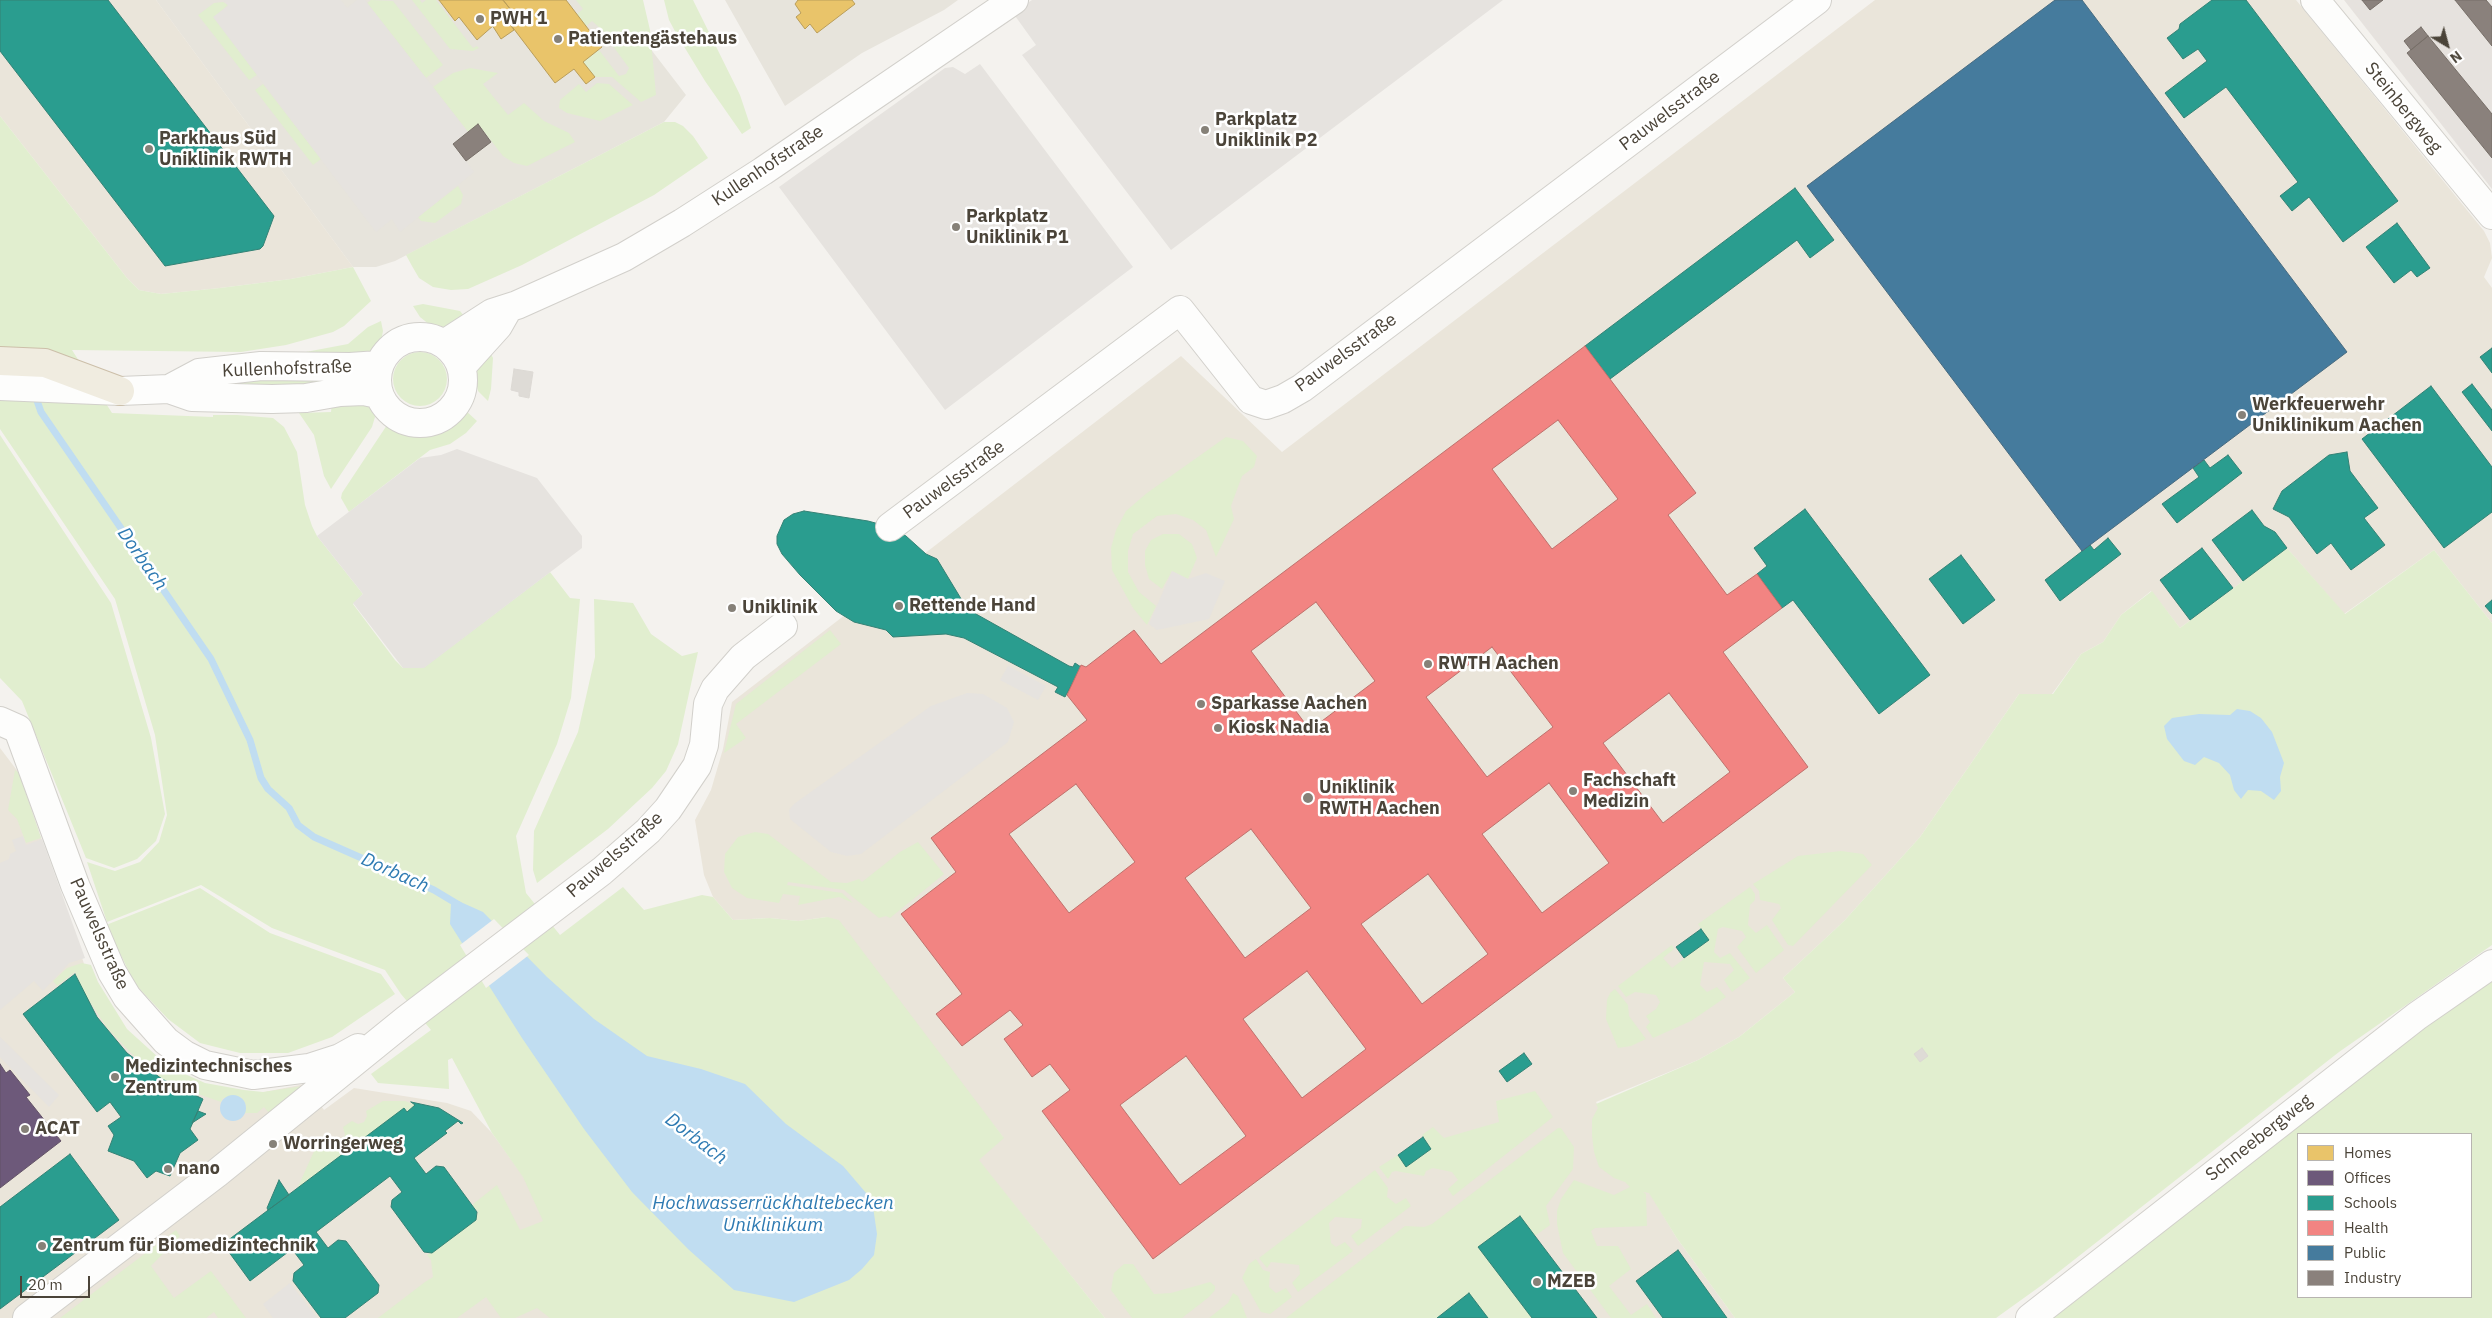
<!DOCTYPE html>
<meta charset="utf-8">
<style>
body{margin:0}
#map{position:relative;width:2492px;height:1318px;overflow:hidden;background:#f4f2ee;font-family:"IBM Plex Sans",sans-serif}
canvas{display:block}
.legend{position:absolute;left:2297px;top:1133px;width:175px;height:165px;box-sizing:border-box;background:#fff;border:1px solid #b7b4b0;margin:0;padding:6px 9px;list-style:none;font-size:15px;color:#4b4439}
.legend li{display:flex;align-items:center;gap:10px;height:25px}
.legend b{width:25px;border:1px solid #b7b4b0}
.north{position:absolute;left:2422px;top:20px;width:50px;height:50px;-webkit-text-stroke:4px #fff;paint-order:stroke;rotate:143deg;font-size:14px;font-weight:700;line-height:20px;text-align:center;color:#4b4439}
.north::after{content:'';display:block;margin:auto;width:18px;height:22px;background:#4b4439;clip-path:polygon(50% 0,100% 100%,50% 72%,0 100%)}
.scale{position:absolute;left:20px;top:1276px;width:70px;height:22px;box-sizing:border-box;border:2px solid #4b4439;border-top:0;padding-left:6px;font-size:15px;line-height:18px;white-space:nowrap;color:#4b4439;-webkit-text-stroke:4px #fff;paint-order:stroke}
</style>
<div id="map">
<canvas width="2492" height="1318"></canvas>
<ul class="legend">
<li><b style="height:14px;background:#e9c46a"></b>Homes</li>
<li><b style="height:14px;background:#6d597a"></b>Offices</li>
<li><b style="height:14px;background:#2a9d8f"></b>Schools</li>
<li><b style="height:14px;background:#f28482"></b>Health</li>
<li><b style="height:14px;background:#457b9d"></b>Public</li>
<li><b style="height:14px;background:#8a817c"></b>Industry</li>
</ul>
<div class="north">N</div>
<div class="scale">20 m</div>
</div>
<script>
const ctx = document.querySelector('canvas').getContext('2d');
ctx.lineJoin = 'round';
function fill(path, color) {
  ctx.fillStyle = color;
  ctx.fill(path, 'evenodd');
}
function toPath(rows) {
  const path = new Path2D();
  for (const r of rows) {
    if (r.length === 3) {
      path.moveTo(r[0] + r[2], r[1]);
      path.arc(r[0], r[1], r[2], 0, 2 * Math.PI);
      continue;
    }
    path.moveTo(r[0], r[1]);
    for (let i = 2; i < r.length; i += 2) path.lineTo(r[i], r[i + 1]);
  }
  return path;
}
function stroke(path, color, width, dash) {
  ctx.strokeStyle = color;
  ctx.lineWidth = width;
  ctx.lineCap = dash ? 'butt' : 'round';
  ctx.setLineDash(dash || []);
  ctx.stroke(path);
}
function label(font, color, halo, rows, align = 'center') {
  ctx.font = font + ' "IBM Plex Sans",sans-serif';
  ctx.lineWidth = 5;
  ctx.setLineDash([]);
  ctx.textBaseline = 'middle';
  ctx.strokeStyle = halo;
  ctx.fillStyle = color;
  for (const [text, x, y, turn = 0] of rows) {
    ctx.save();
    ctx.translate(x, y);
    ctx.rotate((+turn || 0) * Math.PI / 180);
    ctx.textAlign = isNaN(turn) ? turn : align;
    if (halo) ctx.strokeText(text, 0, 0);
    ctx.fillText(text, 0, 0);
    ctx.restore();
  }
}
const residential = toPath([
 [156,0,613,0,686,95,664,122,395,261,376,267,353,267],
 [725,0,958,0,944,10,862,53,785,106]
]);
const industrial = toPath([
 [2344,0,2492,0,2492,189]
]);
const education = toPath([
 [0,0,156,0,353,267,291,279,220,288,161,294,139,290,127,278,0,116],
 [1875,0,2296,0,2484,231,2490,243,2492,258,2484,277,2492,288,2492,623,2434,550,2344,614,2287,548,2180,628,2151,591,2121,615,2103,642,2081,654,2052,694,2019,694,1920,837,1844,921,1783,978,1795,992,1739,1037,1698,1060,1596,1102,1676,1237,1735,1318,1105,1318,978,1160,1003,1137,827,917,798,921,770,918,733,920,713,897,704,875,695,820,711,790,723,749,732,702,1181,356,1282,452],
 [0,748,19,773,94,993,138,1047,197,1087,254,1094,305,1084,324,1110,354,1088,447,1103,471,1111,492,1133,626,1318,0,1318]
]);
const green = toPath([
 [371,0,393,1,443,65,426,78,367,3],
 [412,0,420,0,422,3,426,0,436,0,473,48,477,46,479,48,473,51,450,49],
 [576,0,643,0,650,30,656,95,641,102,612,77,595,77,583,62,599,50,619,76,626,74,629,68,610,42,609,36,592,21,586,26,577,14,583,9],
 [664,0,693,0,740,95,751,128,742,134,705,81,677,35,669,20],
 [223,2,228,5,214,17,257,75,249,80,198,15,214,3],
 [470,68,498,73,483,84,508,115,524,103,544,121,569,133,575,142,527,166,514,163,503,156,479,125,468,132,433,87,453,73],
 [597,83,609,84,633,105,600,121,567,113,559,108,560,100,579,84,586,92],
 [263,84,321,159,313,165,255,90],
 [0,116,127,278,139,290,161,294,220,288,291,279,353,267,371,301,344,326,333,332,286,345,241,352,72,350,112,413,213,417,213,415,237,415,273,418,284,427,297,452,305,505,312,526,317,536,363,594,353,604,395,660,403,668,424,667,550,572,570,598,580,599,571,698,557,744,516,836,526,893,560,935,623,887,644,910,702,895,713,897,733,920,770,918,798,921,827,917,839,920,1004,1138,979,1160,1105,1318,550,1318,537,1308,515,1318,501,1318,486,1297,457,1318,378,1318,425,1282,433,1277,431,1260,427,1255,476,1220,478,1212,472,1205,497,1185,520,1230,543,1221,523,1177,492,1133,452,1058,448,1060,449,1089,378,1083,371,1074,431,1030,401,994,385,970,272,928,201,885,107,922,87,862,115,871,140,862,159,842,167,815,155,735,115,599,0,429],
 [664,122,675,122,683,126,693,136,708,158,654,195,522,265,468,289,451,290,433,287,419,278,412,266,406,255],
 [458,186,463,195,461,204,435,223,421,221,418,217],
 [423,304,460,311,468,321,452,328,430,325,420,317,413,306],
 [381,321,383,331,381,341,364,356,295,354,348,344,368,327],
 [490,352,493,358,491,389,488,401,478,391,475,377,477,363],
 [420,379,27],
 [226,377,364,380,227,391],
 [332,401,369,405,373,408,375,417,372,427,331,489,324,476,314,435,299,413,331,412],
 [465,410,477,421,466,433,450,444,430,450,349,512,341,498,342,493,389,422,407,432,427,433,446,427],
 [0,435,111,603,151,738,165,814,156,841,137,859,114,868,86,858,22,701,0,678],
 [1226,437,1243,441,1257,456,1254,467,1242,476,1231,506,1234,519,1216,557,1206,530,1193,520,1176,514,1157,516,1133,534,1128,551,1128,572,1139,592,1156,606,1147,625,1133,608,1112,570,1111,548,1116,530,1126,511,1147,493],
 [1163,534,1179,534,1192,544,1197,558,1188,579,1172,571,1162,589,1149,579,1145,565,1145,551,1151,540],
 [2287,548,2345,614,2434,550,2492,623,2492,945,2339,1052,2042,1285,1996,1318,1735,1318,1676,1237,1649,1193,1643,1192,1646,1194,1647,1226,1595,1228,1591,1231,1597,1246,1618,1246,1631,1269,1609,1286,1631,1315,1647,1304,1656,1318,1611,1318,1563,1253,1557,1224,1557,1211,1561,1199,1574,1180,1614,1195,1630,1187,1625,1182,1614,1178,1599,1167,1594,1152,1592,1136,1592,1119,1598,1108,1596,1104,1698,1060,1739,1037,1795,992,1783,978,1844,921,1920,837,2019,694,2053,694,2081,654,2103,642,2121,615,2152,591,2180,628],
 [594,599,633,603,651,634,682,656,698,652,678,744,666,771,652,788,608,829,537,883,533,870,534,831,578,732,595,657],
 [830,630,841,644,736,724,746,738,724,753,736,704],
 [15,770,19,773,41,838,26,843,17,819,8,810],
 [755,832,768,834,831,882,847,883,859,879,862,882,900,852,918,842,944,874,890,918,886,916,879,918,844,890,788,882,787,885,842,893,853,903,839,897,798,905,800,896,783,894,779,903,747,898,732,888,724,872,725,854,738,837],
 [1841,851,1863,854,1872,865,1793,946,1788,945,1772,920,1781,908,1779,904,1760,900,1759,891,1753,884,1798,856],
 [1750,887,1755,894,1755,900,1750,905,1748,925,1756,933,1767,925,1784,950,1756,973,1737,947,1746,937,1742,931,1723,927,1718,929,1714,952,1720,958,1730,953,1750,978,1732,992,1724,980,1734,970,1730,964,1704,962,1700,985,1707,992,1717,987,1726,997,1691,1021,1653,1038,1646,1027,1650,1022,1646,1016,1656,1009,1660,1002,1656,995,1635,992,1626,997,1618,986,1672,945,1674,949,1663,958,1672,968,1709,940,1698,924],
 [200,888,270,933,381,974,395,994,332,1037,288,1053,240,1053,200,1043,168,1019,135,984,106,925],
 [82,963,91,965,98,982,127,1029,169,1067,205,1083,244,1090,263,1092,303,1086,270,1114,264,1107,257,1113,245,1113,246,1105,241,1097,223,1098,221,1102,187,1090,160,1078,139,1061,108,1029,84,993,75,972,57,986,53,981,67,968],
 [2492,981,2492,1318,2048,1318,2417,1033],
 [2298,1134,2471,1134,2471,1297,2298,1297],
 [1615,989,1628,1005,1629,1016,1646,1039,1631,1046,1618,1048,1606,1019,1607,1000,1610,993],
 [1535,1091,1553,1117,1453,1196,1448,1189,1458,1180,1452,1172,1433,1168,1426,1171,1424,1176,1396,1171,1392,1172,1388,1179,1379,1167,1398,1155,1406,1166,1431,1149,1422,1135,1433,1127,1444,1138,1499,1122,1496,1101],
 [383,1101,405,1101,415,1105,407,1112,404,1109,297,1189,315,1149,330,1138,333,1141,340,1141,345,1135,343,1127,352,1121,358,1124,364,1122,367,1116,366,1111],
 [1558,1128,1561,1128,1574,1147,1573,1169,1546,1206,1550,1225,1535,1236,1519,1216,1479,1247,1532,1318,1488,1318,1469,1293,1437,1318,1286,1318,1405,1226,1424,1227,1432,1224],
 [1375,1170,1388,1188,1387,1197,1396,1204,1406,1198,1411,1206,1358,1246,1351,1236,1361,1228,1362,1219,1335,1217,1329,1223,1331,1243,1336,1247,1345,1242,1353,1251,1298,1292,1292,1283,1300,1274,1299,1265,1271,1262,1267,1268,1259,1258],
 [176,1230,180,1236,151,1266,174,1298,211,1271,246,1318,218,1318,214,1312,206,1318,60,1318],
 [1256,1259,1263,1270,1270,1272,1269,1287,1276,1293,1286,1288,1292,1297,1270,1314,1261,1312,1242,1278,1249,1264],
 [1124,1264,1133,1264,1154,1294,1171,1293,1210,1282,1215,1286,1215,1290,1209,1297,1182,1318,1132,1318,1111,1290,1114,1273],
 [1233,1293,1238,1296,1247,1318,1209,1318,1228,1303]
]);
const parking = toPath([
 [224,0,341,0,347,8,357,0,365,0,468,132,453,144,474,172,400,232,392,219,376,232,213,17,228,6],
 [1032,0,1503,0,1171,250,1022,55,1036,45,1013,13],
 [980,64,1133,267,945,410,779,187,945,68,953,67,965,74],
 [457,449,537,478,582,536,582,548,424,668,403,668,353,603,363,594,317,536,420,458,441,455],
 [1172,571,1188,579,1206,573,1225,581,1209,619,1157,630,1149,624],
 [1008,666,1046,686,1038,700,1000,680],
 [967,693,983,694,1007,708,1014,722,1008,742,861,854,847,856,831,852,790,819,789,810,794,804,931,706],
 [23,836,26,845,42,839,85,958,69,963,43,991,34,981,0,1010,0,863,9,859,10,854,16,851,12,840],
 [0,1037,59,1095,49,1107,0,1057],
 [290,1283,317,1318,273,1318,263,1304]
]);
const water = toPath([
 [2237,709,2250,711,2261,718,2272,732,2284,763,2280,777,2281,791,2274,800,2261,791,2248,790,2241,799,2234,790,2230,775,2219,763,2204,757,2195,765,2184,761,2167,739,2164,726,2172,718,2199,714,2230,715],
 [454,899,483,912,547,977,594,1019,647,1056,701,1069,745,1084,786,1124,843,1166,872,1200,877,1234,874,1255,862,1269,849,1280,794,1302,734,1290,688,1249,632,1192,584,1129,522,1038,450,924,451,903],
 [233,1108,13]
]);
const pier = toPath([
 [494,919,529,955,486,988,460,945]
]);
const homes = toPath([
 [439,0,503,0,511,10,477,40,459,17,455,21,439,0],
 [503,0,566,0,602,47,583,62,595,77,586,84,574,69,555,83,504,16,511,10,503,0],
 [798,0,852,0,855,4,817,33,810,24,805,29,796,17,801,13,795,4,798,0],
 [504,16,514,30,501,39,492,25,504,16]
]);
const offices = toPath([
 [0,1064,6,1073,10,1070,30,1095,26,1097,61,1141,0,1188,0,1064]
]);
const schools = toPath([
 [0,0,108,0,274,216,263,246,260,249,165,266,0,51,0,0],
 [2212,0,2246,0,2398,201,2343,242,2309,197,2292,211,2280,196,2298,182,2226,87,2184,118,2165,93,2207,61,2198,49,2183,59,2167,38,2179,29,2180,24,2212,0],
 [1795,188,1834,240,1810,258,1797,240,1610,379,1585,346,1795,188],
 [2397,223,2430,268,2417,277,2411,270,2394,283,2366,247,2397,223],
 [2492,348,2492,373,2480,357,2492,348],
 [2472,384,2492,410,2492,431,2462,392,2472,384],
 [2431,386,2492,467,2492,512,2444,548,2362,439,2431,386],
 [2347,452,2350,471,2378,508,2364,518,2385,545,2351,570,2331,543,2317,554,2289,517,2273,509,2282,491,2329,455,2347,452],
 [2228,455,2242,473,2177,523,2162,504,2199,477,2193,468,2204,460,2210,468,2228,455],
 [1805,509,1930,675,1879,714,1793,600,1782,608,1757,574,1767,566,1754,548,1805,509],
 [2252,510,2264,526,2275,532,2287,548,2243,581,2212,540,2252,510],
 [804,511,868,521,890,527,906,536,926,554,937,559,963,602,976,614,1069,666,1073,667,1075,663,1081,667,1065,697,1055,692,1058,687,964,638,946,634,893,637,886,630,854,622,836,611,800,575,782,554,777,544,777,536,784,520,793,514,804,511],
 [2108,538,2121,554,2060,601,2045,580,2090,545,2094,550,2108,538],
 [2202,548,2233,588,2190,620,2160,580,2202,548],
 [1961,555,1995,600,1963,624,1929,579,1961,555],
 [2492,600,2492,614,2485,606,2492,600],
 [1701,929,1709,940,1684,958,1676,947,1701,929],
 [75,974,97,1017,127,1053,162,1079,203,1099,190,1129,198,1140,180,1153,170,1176,156,1171,147,1178,134,1161,108,1151,114,1135,108,1126,121,1117,110,1102,97,1112,23,1014,75,974],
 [1524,1053,1532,1064,1507,1082,1499,1071,1524,1053],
 [411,1102,439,1108,463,1123,461,1124,458,1121,445,1131,447,1133,414,1158,426,1174,436,1166,444,1167,477,1212,476,1220,432,1253,424,1252,391,1207,392,1200,402,1192,390,1176,316,1232,328,1248,338,1240,346,1241,379,1285,378,1293,345,1318,321,1318,293,1281,294,1273,304,1265,292,1249,250,1281,223,1244,404,1108,407,1112,415,1105,411,1102],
 [198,1111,206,1114,192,1123,198,1111],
 [1423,1137,1431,1149,1406,1167,1398,1155,1423,1137],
 [70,1154,119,1220,0,1309,0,1207,70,1154],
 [279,1180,289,1195,268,1210,267,1208,279,1180],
 [1520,1216,1535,1236,1597,1318,1532,1318,1478,1247,1520,1216],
 [1678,1250,1727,1318,1663,1318,1636,1281,1678,1250],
 [1469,1293,1488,1318,1437,1318,1469,1293]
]);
const health = toPath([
 [1585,346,1696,493,1668,515,1727,595,1757,574,1782,608,1723,652,1808,767,1153,1259,1042,1111,1070,1090,1050,1064,1032,1077,1004,1039,1023,1025,1010,1010,962,1046,936,1014,962,994,901,914,956,872,931,838,1087,720,1067,695,1081,665,1086,667,1134,630,1161,664,1585,346],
 [1558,420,1618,499,1552,549,1492,469,1558,420],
 [1316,602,1375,681,1310,730,1251,651,1316,602],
 [1492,647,1553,727,1487,777,1426,697,1492,647],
 [1669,693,1730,772,1663,823,1603,743,1669,693],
 [1549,783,1609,863,1542,913,1482,834,1549,783],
 [1076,784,1135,862,1069,913,1009,834,1076,784],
 [1251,829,1311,908,1245,958,1185,878,1251,829],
 [1428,874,1488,954,1422,1004,1361,924,1428,874],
 [1307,971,1366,1049,1302,1098,1243,1019,1307,971],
 [1186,1056,1246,1136,1180,1185,1120,1105,1186,1056]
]);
const public = toPath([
 [2055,0,2082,0,2347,352,2082,551,1807,186,2055,0]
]);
const industry = toPath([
 [2362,0,2383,0,2370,10,2362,0],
 [2455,0,2486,0,2492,7,2492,46,2455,0],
 [2421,27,2428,36,2411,50,2404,41,2421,27],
 [2428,36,2492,114,2492,158,2407,53,2428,36],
 [478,124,491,142,466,161,453,144,478,124]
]);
const stream = toPath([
 [35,395,41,412,211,659,250,740,261,778,268,789,289,808,298,825,314,837,434,890,459,905]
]);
const building = toPath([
 [514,369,533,372,529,398,519,396,519,392,511,390,514,369],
 [1922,1048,1928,1056,1920,1062,1914,1054,1922,1048]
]);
const minor = toPath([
 [2315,0,2492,215],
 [420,380,43],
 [444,344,492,313,517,305,624,257,682,223,763,171,1014,0],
 [461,367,498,326,506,312],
 [0,386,120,391,169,389,192,397,272,399,306,398,340,392,364,391,378,394],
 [169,389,199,373,261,366,350,367,379,365],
 [890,527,1180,310,1251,400,1266,405,1283,399,1302,388,1817,0],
 [0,721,18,729,75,885,112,972,127,997,166,1041,185,1055,205,1065,253,1075,309,1068,340,1058,358,1048],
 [27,1318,217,1173,407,1019,602,871,648,831,668,809,697,766,704,745,708,704,715,689,743,657,783,626],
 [2030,1318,2417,1016,2492,964]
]);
const trunk = toPath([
 [0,361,45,363,120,391]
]);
const markers = [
 [480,19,5,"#868178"],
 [558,39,5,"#868178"],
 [1205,130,5,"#868178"],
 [149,149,5,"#868178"],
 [956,227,5,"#868178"],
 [2242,415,5,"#868178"],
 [899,606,5,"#868178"],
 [732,608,5,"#868178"],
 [1428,664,5,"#868178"],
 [1201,704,5,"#868178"],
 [1218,728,5,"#868178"],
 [1573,791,5,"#868178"],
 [1308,798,6,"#868178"],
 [115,1077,5,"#868178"],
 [25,1129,5,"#868178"],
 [273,1144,5,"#868178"],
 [168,1169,5,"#868178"],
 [42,1246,5,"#868178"],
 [1537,1282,5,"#868178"]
];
const poiNames = [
 ["PWH 1",490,19],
 ["Patientengästehaus",568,39],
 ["Parkplatz",1215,120],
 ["Uniklinik P2",1215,141],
 ["Parkhaus Süd",159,139],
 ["Uniklinik RWTH",159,160],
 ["Parkplatz",966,217],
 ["Uniklinik P1",966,238],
 ["Werkfeuerwehr",2252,405],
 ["Uniklinikum Aachen",2252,426],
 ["Rettende Hand",909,606],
 ["Uniklinik",742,608],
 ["RWTH Aachen",1438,664],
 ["Sparkasse Aachen",1211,704],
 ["Kiosk Nadia",1228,728],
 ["Fachschaft",1583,781],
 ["Medizin",1583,802],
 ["Uniklinik",1319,788],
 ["RWTH Aachen",1319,809],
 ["Medizintechnisches",125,1067],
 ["Zentrum",125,1088],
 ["ACAT",35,1129],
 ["Worringerweg",283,1144],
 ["nano",178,1169],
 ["Zentrum für Biomedizintechnik",52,1246],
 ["MZEB",1547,1282]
];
const streetNames = [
 ["Steinbergweg",2403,108,51],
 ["Pauwelsstraße",1670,111,-37],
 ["Kullenhofstraße",768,166,-34],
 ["Pauwelsstraße",1346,353,-36],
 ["Kullenhofstraße",287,369,-2],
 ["Pauwelsstraße",954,480,-36],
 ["Pauwelsstraße",615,855,-41],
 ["Pauwelsstraße",99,934,66],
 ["Schneebergweg",2259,1138,-38]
];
const waterNames = [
 ["Dorbach",142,559,55],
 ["Dorbach",395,873,24],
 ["Dorbach",696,1139,37],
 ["Hochwasserrückhaltebecken",773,1204],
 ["Uniklinikum",773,1226]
];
fill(residential, '#e7e4dc');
fill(industrial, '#e6e2de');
fill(education, '#eae5da');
fill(green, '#e1eecf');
fill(parking, '#e6e3df');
fill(water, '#c0ddf1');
fill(pier, '#f4f2ee');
fill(homes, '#e9c46a');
stroke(homes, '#ba9e5b', 1);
fill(offices, '#6d597a');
stroke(offices, '#635366', 1);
fill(schools, '#2a9d8f');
stroke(schools, '#348275', 1);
fill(health, '#f28482');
stroke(health, '#c0716c', 1);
fill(public, '#457b9d');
stroke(public, '#476a7f', 1);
fill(industry, '#8a817c');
stroke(industry, '#776f68', 1);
stroke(stream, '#c0ddf1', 7);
fill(building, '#dedbd6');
stroke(building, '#dcd9d4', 1);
stroke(minor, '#d2d0cb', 30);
stroke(trunk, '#ccbfa9', 30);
stroke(minor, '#fdfdfc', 28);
stroke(trunk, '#f0ece0', 28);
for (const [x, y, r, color] of markers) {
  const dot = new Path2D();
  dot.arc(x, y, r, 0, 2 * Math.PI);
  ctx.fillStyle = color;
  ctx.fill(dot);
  stroke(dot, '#fff', 2);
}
label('bold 18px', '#4b4439', '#fff', poiNames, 'left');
label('18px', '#4b4439', '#fff', streetNames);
label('italic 19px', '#2e7ab2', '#fff', waterNames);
</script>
